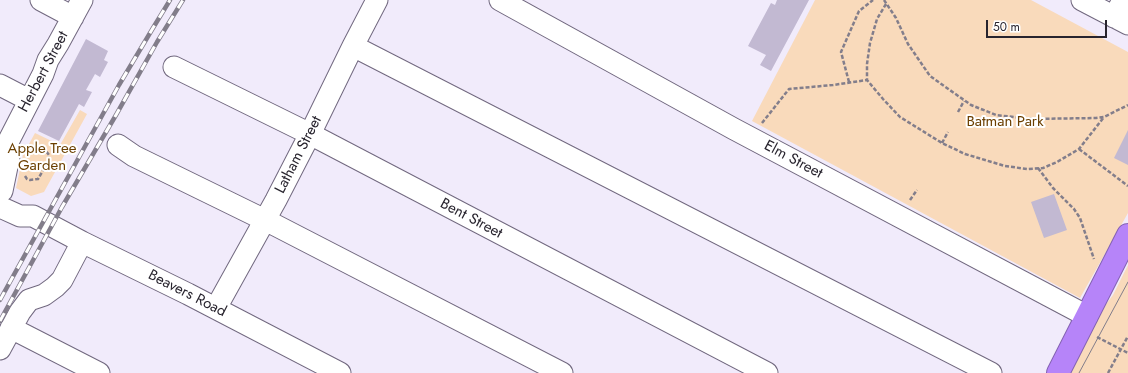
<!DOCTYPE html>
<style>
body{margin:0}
#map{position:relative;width:1128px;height:373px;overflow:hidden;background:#f1ebfb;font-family:Jost,sans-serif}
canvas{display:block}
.scale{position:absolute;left:986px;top:20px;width:121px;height:18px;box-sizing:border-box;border:2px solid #28242e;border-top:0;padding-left:5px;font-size:12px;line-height:14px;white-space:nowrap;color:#28242e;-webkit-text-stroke:3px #fff;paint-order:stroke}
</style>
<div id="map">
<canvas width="1128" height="373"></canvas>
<div class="scale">50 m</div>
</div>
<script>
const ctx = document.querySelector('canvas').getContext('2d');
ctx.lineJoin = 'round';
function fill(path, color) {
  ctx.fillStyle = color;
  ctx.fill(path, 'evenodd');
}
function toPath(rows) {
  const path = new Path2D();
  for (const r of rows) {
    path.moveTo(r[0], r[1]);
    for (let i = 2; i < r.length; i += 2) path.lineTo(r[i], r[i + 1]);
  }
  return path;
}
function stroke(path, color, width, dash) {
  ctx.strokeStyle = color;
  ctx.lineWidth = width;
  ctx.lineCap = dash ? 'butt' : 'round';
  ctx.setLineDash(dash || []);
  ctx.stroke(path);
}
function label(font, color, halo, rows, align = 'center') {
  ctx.font = font + ' Jost,sans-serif';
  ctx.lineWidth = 4;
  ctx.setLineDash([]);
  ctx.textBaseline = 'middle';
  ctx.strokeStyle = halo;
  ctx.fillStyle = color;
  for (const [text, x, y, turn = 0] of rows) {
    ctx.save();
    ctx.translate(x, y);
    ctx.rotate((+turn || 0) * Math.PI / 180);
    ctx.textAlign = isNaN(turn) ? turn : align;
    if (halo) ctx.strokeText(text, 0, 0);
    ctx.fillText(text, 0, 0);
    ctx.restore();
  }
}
const green = toPath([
 [815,0,1031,0,1128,52,1128,213,1080,298,752,121],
 [80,110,87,114,44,192,31,196,16,188,23,155,35,133,60,145],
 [1128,265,1128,373,1069,373,1094,320,1113,295]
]);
const building = toPath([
 [777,0,809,0,771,71,760,65,766,55,748,46,771,3,775,5],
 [86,39,108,51,104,60,108,62,100,77,95,74,86,90,92,92,84,107,79,104,59,141,38,131],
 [1128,130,1128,165,1114,158],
 [1054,194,1067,230,1044,238,1031,202]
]);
const path = toPath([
 [884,0,896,18,908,44,930,76,971,105,996,115,1031,119,1096,118,1104,117,1128,105],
 [886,4,877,19,870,43,867,64,867,80,883,99,900,117,942,143,965,154,1005,166,1027,169,1043,168,1057,162,1079,149,1104,117],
 [849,82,841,52,859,11,873,0],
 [958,112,964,101],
 [762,123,789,89,833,85,867,80],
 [942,143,948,132],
 [1079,149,1128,186],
 [1038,168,1053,188,1074,209,1080,218,1094,259],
 [25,176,27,179,30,180,38,179,49,160,49,155,46,151],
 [910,200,917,190],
 [1097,337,1128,353],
 [1108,373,1128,336]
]);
const minor = toPath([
 [41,0,73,17],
 [500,0,734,129,1087,316],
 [1082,0,1128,24],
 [1114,17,1123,0],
 [353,46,991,373],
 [174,67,310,134,767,373],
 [0,85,29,100],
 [118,145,134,156,275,225,562,373],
 [0,147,7,144,43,74,48,60,58,44,82,0],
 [2,191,9,157,7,144],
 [0,207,20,216,33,216,82,242,188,294,340,373],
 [216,308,276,200,310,134,353,46,377,0],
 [11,328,99,373],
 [0,349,20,312,29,300,44,295,55,287,62,280,82,242]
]);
const highway = toPath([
 [1058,373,1128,235]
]);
const tram = toPath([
 [1079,373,1128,282]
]);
const rail = toPath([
 [0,300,119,85,153,28,170,0],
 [0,321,62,207,116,115,157,42,183,0]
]);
const streetNames = [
 ["Herbert Street",44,72,-62],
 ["Latham Street",299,155,-63],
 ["Elm Street",793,160,28],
 ["Bent Street",471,219,28],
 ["Beavers Road",187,294,27]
];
const parkNames = [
 ["Batman Park",1005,122],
 ["Apple Tree",42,149],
 ["Garden",42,166]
];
fill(green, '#f9dabb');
fill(building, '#c2b9d2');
stroke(minor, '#71687f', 23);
stroke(highway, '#8462b2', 24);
stroke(path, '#837e8b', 2.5, [4, 2]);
stroke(minor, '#fff', 21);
stroke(highway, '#b684f9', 22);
stroke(tram, '#827d8a', 1);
stroke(rail, '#827d8a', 4.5);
stroke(rail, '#fff', 3, [9]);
label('15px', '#28242e', '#fff', streetNames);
label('15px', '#6b3f00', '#fff', parkNames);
</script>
